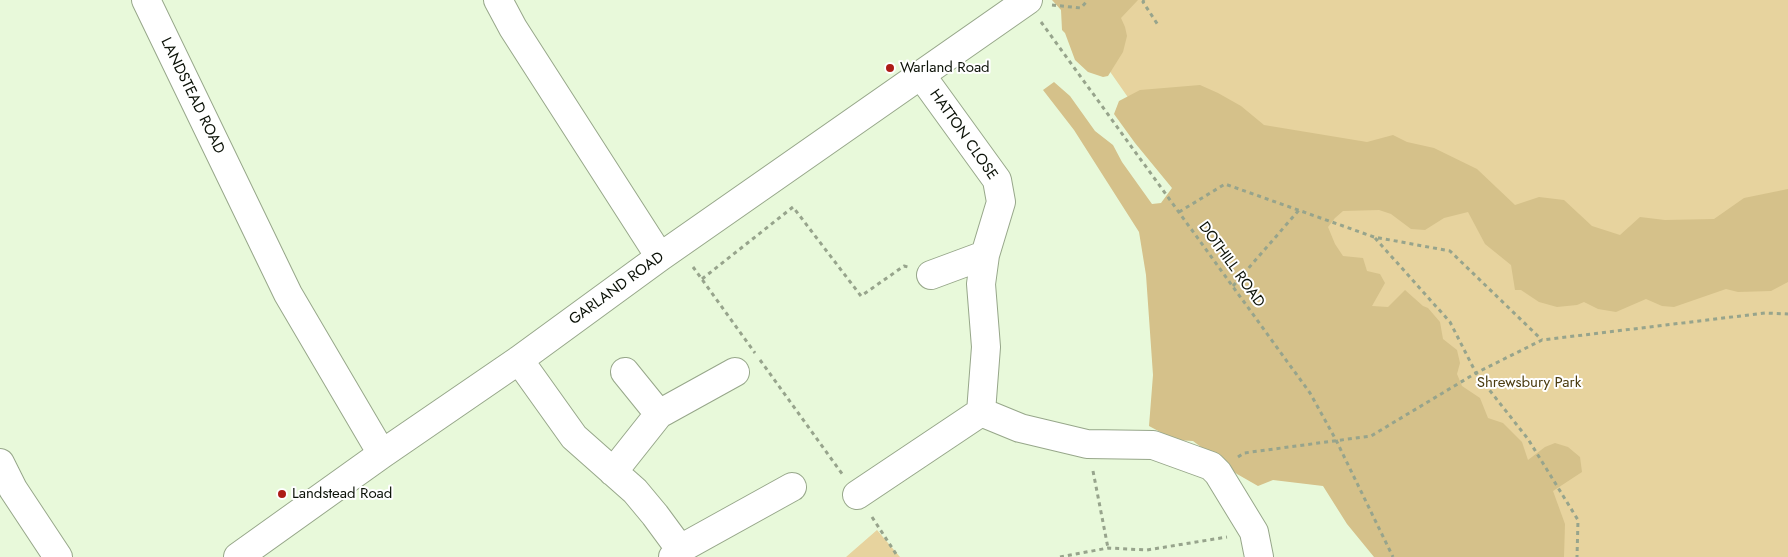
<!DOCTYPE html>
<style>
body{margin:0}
canvas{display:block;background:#e8f9da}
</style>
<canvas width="1788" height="557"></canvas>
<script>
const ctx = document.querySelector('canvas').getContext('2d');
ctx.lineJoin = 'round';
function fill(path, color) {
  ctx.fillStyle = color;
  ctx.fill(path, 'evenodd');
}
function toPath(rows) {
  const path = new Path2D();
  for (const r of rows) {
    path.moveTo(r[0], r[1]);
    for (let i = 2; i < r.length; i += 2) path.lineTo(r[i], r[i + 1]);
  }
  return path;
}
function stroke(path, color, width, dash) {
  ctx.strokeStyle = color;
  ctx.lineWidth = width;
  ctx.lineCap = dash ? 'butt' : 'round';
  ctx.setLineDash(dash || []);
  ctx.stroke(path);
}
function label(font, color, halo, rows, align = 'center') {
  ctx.font = font + ' Jost,sans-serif';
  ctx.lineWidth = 4;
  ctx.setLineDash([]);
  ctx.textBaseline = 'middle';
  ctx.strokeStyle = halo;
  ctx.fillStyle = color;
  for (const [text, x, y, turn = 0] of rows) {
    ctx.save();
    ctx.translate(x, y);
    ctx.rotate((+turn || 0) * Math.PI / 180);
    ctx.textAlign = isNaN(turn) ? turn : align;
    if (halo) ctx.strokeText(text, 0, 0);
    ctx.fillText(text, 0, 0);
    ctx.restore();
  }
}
const green = toPath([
 [1106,0,1788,0,1788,557,1425,557,1134,106,1081,30],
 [877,530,900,557,846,557]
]);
const forest = toPath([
 [1052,0,1138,0,1121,18,1125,27,1127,36,1123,52,1108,76,1103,77,1088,72,1075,60,1065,33,1062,30,1061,10],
 [1054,82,1070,96,1095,131,1113,145,1122,162,1152,204,1161,203,1172,188,1135,143,1114,114,1119,101,1140,90,1200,85,1218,93,1241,106,1264,125,1367,142,1393,135,1407,142,1434,148,1477,169,1515,205,1539,197,1564,200,1592,226,1620,235,1640,217,1665,220,1714,219,1744,198,1788,189,1788,282,1771,291,1738,292,1726,289,1674,307,1662,306,1646,299,1616,312,1598,309,1584,302,1577,305,1557,307,1539,302,1521,290,1515,290,1511,265,1485,244,1468,212,1444,218,1425,230,1411,229,1391,214,1379,210,1343,211,1335,218,1328,227,1335,244,1343,256,1363,258,1367,271,1380,274,1385,283,1372,306,1388,307,1405,290,1423,306,1428,308,1440,322,1443,339,1457,350,1460,363,1457,374,1462,386,1480,398,1488,418,1503,423,1522,442,1528,460,1545,447,1555,443,1568,447,1580,457,1582,472,1553,491,1565,524,1564,557,1374,557,1347,524,1323,486,1273,480,1258,486,1237,474,1193,441,1175,440,1149,426,1153,375,1146,275,1139,232,1074,130,1043,90]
]);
const path = toPath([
 [1144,0,1143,2,1158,25],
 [1052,5,1081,8,1088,0],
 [1041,22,1310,393,1336,440,1393,557],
 [1179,212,1225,184,1374,237,1450,251,1542,340],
 [1375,238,1450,322,1476,373,1528,439,1578,520,1577,557],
 [693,267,755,353],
 [702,279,793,207,861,296,904,266,908,267],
 [1233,286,1299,210],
 [760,360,843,475],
 [1238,457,1244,453,1371,436,1476,373,1542,340,1765,313,1788,314],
 [1093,471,1108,548],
 [872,517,898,557],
 [1060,557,1108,548,1147,550,1227,537]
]);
const minor = toPath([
 [146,0,288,294,382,454],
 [498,0,513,28,660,257],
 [921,75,997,180,1001,202,985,255,981,284,986,347,981,412,1020,428,1087,444,1153,445,1211,466,1218,473,1254,532,1259,557],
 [931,275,985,255],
 [519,360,574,437,635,491,655,515,680,549,673,557],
 [625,372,659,414],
 [0,463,13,489,58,557],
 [613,472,659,414,735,372],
 [857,495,981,412],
 [680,549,792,487],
 [238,557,382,454,519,360,660,257,1028,0]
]);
const markers = [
 [890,68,5,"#ad1c17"],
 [282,494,5,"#ad1c17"]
];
const poiNames = [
 ["Warland Road",900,68],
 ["Landstead Road",292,494]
];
const streetNames = [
 ["LANDSTEAD ROAD",192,96,64],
 ["HATTON CLOSE",963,135,55],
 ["DOTHILL ROAD",1231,265,54],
 ["GARLAND ROAD",617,289,-36]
];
const parkNames = [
 ["Shrewsbury Park",1529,383]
];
fill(green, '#e7d39e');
fill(forest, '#d5c18a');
stroke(minor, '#97a78a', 30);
stroke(path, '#97a48c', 3, [4, 4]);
stroke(minor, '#fff', 28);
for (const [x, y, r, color] of markers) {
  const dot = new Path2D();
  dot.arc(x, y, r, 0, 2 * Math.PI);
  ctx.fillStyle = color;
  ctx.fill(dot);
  stroke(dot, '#fff', 2);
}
label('15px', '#0b1107', '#fff', poiNames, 'left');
label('15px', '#0b1107', '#fff', streetNames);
label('15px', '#4b3c10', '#fff', parkNames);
</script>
